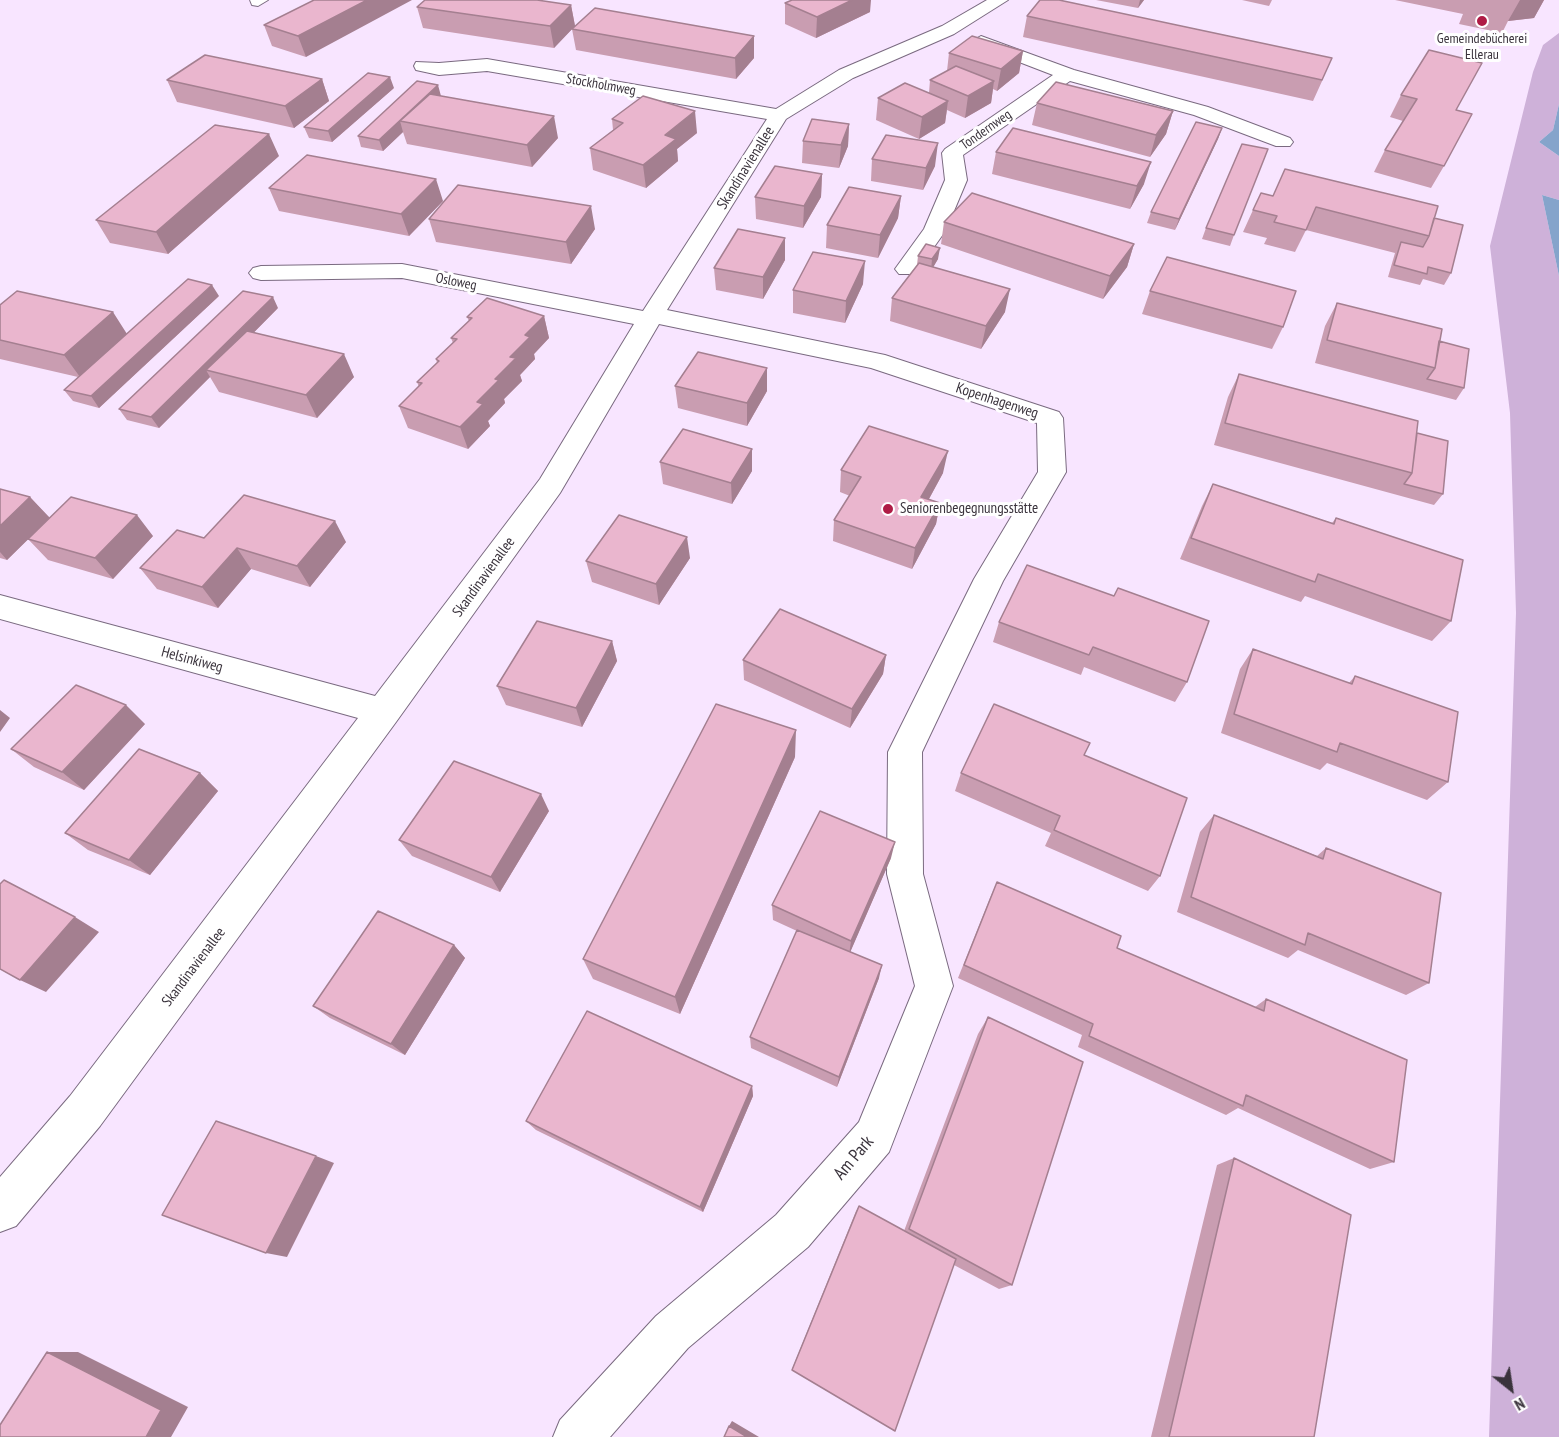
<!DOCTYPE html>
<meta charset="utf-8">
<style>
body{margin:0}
#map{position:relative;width:1559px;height:1437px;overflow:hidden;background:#f8e5ff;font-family:"PT Sans Narrow",sans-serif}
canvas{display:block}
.north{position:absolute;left:1481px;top:1359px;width:60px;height:60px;-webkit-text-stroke:4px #fff;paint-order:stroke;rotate:150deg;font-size:16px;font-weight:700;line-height:24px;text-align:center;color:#3a333c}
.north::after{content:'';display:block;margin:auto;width:21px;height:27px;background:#3a333c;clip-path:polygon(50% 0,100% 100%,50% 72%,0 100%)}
</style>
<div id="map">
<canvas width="1559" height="1437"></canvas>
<div class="north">N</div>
</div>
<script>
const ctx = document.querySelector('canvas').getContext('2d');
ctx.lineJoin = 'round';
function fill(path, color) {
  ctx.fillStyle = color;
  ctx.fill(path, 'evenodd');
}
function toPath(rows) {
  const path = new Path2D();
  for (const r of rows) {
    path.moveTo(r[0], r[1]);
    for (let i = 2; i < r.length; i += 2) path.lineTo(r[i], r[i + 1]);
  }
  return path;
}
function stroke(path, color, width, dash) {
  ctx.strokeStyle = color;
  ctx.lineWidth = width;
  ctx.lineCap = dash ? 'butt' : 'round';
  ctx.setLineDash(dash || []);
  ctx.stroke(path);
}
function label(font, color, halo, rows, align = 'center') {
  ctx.font = font + ' "PT Sans Narrow",sans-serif';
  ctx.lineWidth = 6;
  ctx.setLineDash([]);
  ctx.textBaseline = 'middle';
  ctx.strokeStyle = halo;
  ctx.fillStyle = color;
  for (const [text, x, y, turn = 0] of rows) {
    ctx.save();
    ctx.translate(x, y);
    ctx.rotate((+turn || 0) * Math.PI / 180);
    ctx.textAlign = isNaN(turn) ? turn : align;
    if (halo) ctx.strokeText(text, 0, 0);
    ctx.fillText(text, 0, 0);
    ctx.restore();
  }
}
const green = toPath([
 [1559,33,1559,104,1553,130,1539,142,1559,156,1559,200,1542,195,1559,276,1559,1437,1489,1437,1516,613,1510,413,1490,246,1533,72,1543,45]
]);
const water = toPath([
 [1559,104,1559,156,1539,142,1553,130],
 [1542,195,1559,200,1559,276]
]);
const minor = toPath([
 [250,0,268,0,258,6,252,5,250,0],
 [987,0,1008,0,954,34,853,78,786,119,667,310,885,355,1059,412,1063,418,1066,472,1003,581,922,752,923,874,953,986,889,1152,808,1247,688,1348,610,1437,553,1437,560,1420,656,1316,776,1215,859,1122,915,986,887,874,888,752,974,579,1038,472,1037,423,871,368,659,324,560,493,396,722,100,1126,16,1226,0,1232,0,1177,70,1096,358,718,0,619,0,595,375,696,540,479,634,324,402,278,261,280,253,278,249,273,253,268,261,266,402,264,643,311,767,119,487,71,439,75,416,70,414,66,416,62,439,63,487,59,776,109,839,70,942,26,987,0],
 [981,36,1074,70,1208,107,1290,138,1293,142,1290,146,1276,146,1194,115,1070,81,963,155,967,180,946,230,915,274,899,274,895,269,924,229,945,180,942,153,945,149,1053,75,975,45,972,41,981,36]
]);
const wall = toPath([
 [314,0,306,57,272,46,264,25],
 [1096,0,1144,0,1138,8],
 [1242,0,1272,0,1269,6],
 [1395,0,1544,0,1534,18,1508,21,1502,33,1459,24,1463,14],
 [785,3,870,12,816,38,785,24],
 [571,5,575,26,554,48,423,28,417,7],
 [1027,16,1323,79,1313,101,1023,37],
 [572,29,754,58,736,79,576,50],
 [1023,51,1019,73,997,91,993,89,991,103,965,118,947,110,945,123,919,139,876,120,878,98,929,93,930,80,947,71,949,53],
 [322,79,329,101,294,128,177,102,167,80],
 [394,88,332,142,309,138,304,127],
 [1401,95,1456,110,1444,166,1431,188,1374,172,1385,150,1403,121,1390,117],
 [441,96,558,138,532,167,407,144,403,132,383,151,361,147,358,136],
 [1037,103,1173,111,1166,134,1150,157,1032,125],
 [612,119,697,133,677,149,678,161,646,188,593,170,590,148,613,130],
 [849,124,848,146,839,168,802,163,803,141],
 [1222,128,1218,139,1175,230,1147,223,1151,212],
 [996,152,1144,184,1130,209,992,174],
 [279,156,168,254,110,243,96,220],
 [872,159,935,166,923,190,871,181],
 [822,174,821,197,803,228,756,219,755,197],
 [269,188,443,201,409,236,279,211],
 [901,196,898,218,878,258,826,248,827,225],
 [1273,196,1434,218,1451,273,1444,285,1423,279,1420,285,1388,277,1395,253,1306,230,1295,252,1264,244,1267,238,1243,232,1253,210],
 [429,219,595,229,571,264,436,242],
 [944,222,1134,244,1127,267,1103,299,941,244],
 [1206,228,1234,235,1230,246,1202,239],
 [918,256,938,259,933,267,1005,312,981,349,890,321,892,298,917,265],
 [785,260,763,299,716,290,714,268],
 [863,284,845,323,793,313,793,290],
 [1150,291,1283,327,1272,349,1142,314],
 [219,296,99,408,73,401,64,390,78,377,0,359,0,305,127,334],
 [1337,303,1439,341,1464,388,1456,400,1315,363,1325,326],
 [278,308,254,332,354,377,317,418,219,392,210,377,159,428,127,420,119,409],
 [544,316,549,338,534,354,535,359,520,375,522,381,504,399,505,403,488,421,490,426,468,449,408,428,399,406,419,387,417,382,437,363,436,359,453,343,451,338,469,321,467,317],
 [767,368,767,391,747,426,678,408,675,386],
 [1239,374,1417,433,1443,494,1434,505,1214,445,1228,397],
 [660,462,752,471,732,504,663,484],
 [841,470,943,473,929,499,940,503,936,524,912,569,833,541,834,520,850,496,840,492],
 [1213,484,1332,523,1336,518,1451,621,1432,641,1305,596,1301,602,1180,559,1202,506],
 [0,489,30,497,49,518,153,536,113,579,48,560,28,539,7,560,0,558],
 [204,538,346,542,310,587,251,569,218,608,157,589,140,568],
 [690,558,659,605,592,582,586,561],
 [1027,565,1187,682,1175,702,1084,667,1081,675,993,642,999,622],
 [612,641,617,661,582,727,506,705,497,686],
 [1253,649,1349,683,1355,676,1448,782,1427,800,1327,763,1320,770,1221,733,1240,669],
 [886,655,883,674,850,728,744,680,743,660],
 [145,724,84,790,34,767,11,749],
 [1084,755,1160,876,1148,891,1045,846,1051,833,955,791,961,773],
 [795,757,680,1014,593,979,583,959],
 [200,773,218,791,150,875,88,850,65,833],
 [549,811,500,892,412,856,399,840],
 [1214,815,1317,856,1326,848,1429,983,1406,995,1298,950,1288,958,1177,912,1200,832],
 [891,858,850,952,879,978,837,1087,751,1048,750,1037,797,931,773,920,772,905],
 [997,882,1117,948,1255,1007,1266,999,1394,1162,1370,1169,1238,1108,1226,1115,1078,1047,1082,1035,958,978,990,898],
 [454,945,465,958,405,1055,330,1018,313,1006],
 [988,1017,1012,1285,999,1289,954,1265,792,1370,792,1369,856,1211,859,1206,904,1231,978,1034],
 [752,1086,753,1096,703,1212,536,1130,526,1121],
 [1234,1158,1314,1437,1151,1437,1217,1165]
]);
const shadedWall = toPath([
 [367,0,412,0,306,57,298,36],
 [852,0,871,0,870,12,816,38,817,17],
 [1140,0,1144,0,1138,8],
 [1520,0,1544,0,1534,18,1508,21],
 [571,5,575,26,554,48,550,26],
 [754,36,754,58,736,79,735,58],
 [1023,51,1019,73,997,91,1001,69],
 [390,77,394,88,332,142,328,131],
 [322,79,329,101,294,128,285,106],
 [994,81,991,103,965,118,968,96],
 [438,85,441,96,400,121,403,132,383,151,379,140],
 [948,101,945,123,919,139,922,117],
 [695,111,697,133,677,149,678,161,646,188,643,165,665,135],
 [1173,111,1166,134,1150,157,1156,135],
 [554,116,558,138,532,167,527,145],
 [849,124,848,146,839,168,841,145],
 [1222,128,1218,139,1175,230,1179,219],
 [269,134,279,156,168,254,156,232],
 [938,143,935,166,923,190,926,168],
 [1151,162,1144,184,1130,209,1137,186],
 [822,174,821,197,803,228,804,206],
 [436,179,443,201,409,236,401,214],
 [901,196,898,218,878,258,880,235],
 [591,206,595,229,571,264,566,242],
 [785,238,785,260,763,299,763,277],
 [1134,244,1127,267,1103,299,1110,276],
 [940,248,938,259,931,271,932,259],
 [865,261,863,284,845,323,846,301],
 [212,285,219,296,99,408,91,396],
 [1010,289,1005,312,981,349,986,326],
 [273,297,278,308,215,372,206,370,210,377,159,428,151,417],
 [113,312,127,334,80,377,64,355],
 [544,316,549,338,534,354,535,359,520,375,522,381,504,399,505,403,488,421,490,426,468,449,460,427,477,402,495,379,525,335],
 [344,354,354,377,317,418,306,395],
 [767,368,767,391,747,426,747,403],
 [752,449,752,471,732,504,731,483],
 [948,451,943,473,918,519,921,497],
 [30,497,50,518,7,560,0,552,0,526],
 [940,503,936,524,912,569,915,548],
 [137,515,153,536,113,579,95,558],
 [335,521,346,542,310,587,297,566],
 [687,537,690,558,659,605,656,584],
 [237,548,251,569,218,608,202,587],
 [612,641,617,661,582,727,576,708],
 [886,655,883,674,850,728,852,709],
 [126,705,145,724,84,790,62,772],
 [0,710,10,718,0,732],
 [796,730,795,757,680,1014,675,997],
 [200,773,218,791,150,875,129,860],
 [541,794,549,811,500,892,491,877],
 [895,842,891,858,849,955,851,941],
 [75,917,99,932,46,992,20,980],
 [454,945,465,958,405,1055,391,1044],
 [882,965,879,978,837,1087,839,1077],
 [752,1086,753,1096,703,1212,700,1207],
 [316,1156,334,1163,287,1257,266,1253],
 [47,1352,78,1352,188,1407,171,1437,146,1437],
 [732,1421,759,1437,747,1437,729,1426]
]);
const building = toPath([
 [314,0,367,0,298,36,264,25,314,0],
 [425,0,537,0,571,5,550,26,417,7,425,0],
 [792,0,852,0,817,17,785,3,792,0],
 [1040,0,1059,0,1332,58,1322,80,1027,16,1040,0],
 [595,8,754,36,735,58,572,29,595,8],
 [972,36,1023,51,1001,69,949,53,972,36],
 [1429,50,1482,63,1456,110,1472,114,1444,166,1385,150,1417,99,1401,95,1429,50],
 [205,55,322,79,285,106,167,80,205,55],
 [956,66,994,81,968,96,930,80,956,66],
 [368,73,390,77,328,131,304,127,368,73],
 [417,81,438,85,379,140,358,136,417,81],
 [1056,82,1173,111,1156,135,1037,103,1056,82],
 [905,83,948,101,922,117,878,98,905,83],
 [430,94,554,116,527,145,400,121,430,94],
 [643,96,695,111,665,135,676,139,643,165,590,148,623,123,612,119,643,96],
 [812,119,849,124,841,145,803,141,812,119],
 [1196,122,1222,128,1179,219,1151,212,1196,122],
 [215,125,269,134,156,232,96,220,215,125],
 [1013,128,1151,162,1137,186,996,152,1013,128],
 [886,135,938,143,926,168,872,159,886,135],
 [1242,144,1268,149,1234,235,1206,228,1242,144],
 [307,155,436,179,401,214,269,188,307,155],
 [775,166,822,174,804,206,755,197,775,166],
 [1285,169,1438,206,1429,236,1316,207,1306,230,1274,222,1277,216,1253,210,1261,193,1273,196,1285,169],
 [458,185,591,206,566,242,429,219,458,185],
 [849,187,901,196,880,235,827,225,849,187],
 [972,193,1134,244,1110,276,944,222,972,193],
 [1434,218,1463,225,1451,273,1428,267,1427,274,1394,265,1401,242,1423,247,1429,236,1434,218],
 [738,229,785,238,763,277,714,268,738,229],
 [926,244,940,248,932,259,918,256,926,244],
 [813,252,865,261,846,301,793,290,813,252],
 [1167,257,1296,291,1283,327,1150,291,1167,257],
 [919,263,1010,289,986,326,892,298,919,263],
 [188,279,212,285,91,396,64,390,188,279],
 [17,291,113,312,64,355,0,340,0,305,17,291],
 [243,291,273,297,151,417,119,409,243,291],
 [487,298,544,316,525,335,530,337,510,357,516,358,495,379,499,380,477,402,483,404,460,427,399,406,422,383,417,382,439,361,436,359,457,339,451,338,472,318,467,317,487,298],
 [1337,303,1442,329,1435,368,1327,340,1337,303],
 [247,331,344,354,306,395,206,370,247,331],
 [1439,341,1469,349,1464,388,1427,379,1435,368,1439,341],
 [698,352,767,368,747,403,675,386,698,352],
 [1239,374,1418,421,1412,473,1225,423,1239,374],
 [869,426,948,451,921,497,940,503,915,548,834,520,861,477,841,470,869,426],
 [683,429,752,449,731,483,660,462,683,429],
 [1417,433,1448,441,1443,494,1404,484,1412,473,1417,433],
 [1213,484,1334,524,1336,518,1463,560,1451,621,1318,574,1315,582,1191,538,1213,484],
 [0,489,30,497,0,526,0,489],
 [244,495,335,521,297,566,237,548,202,587,140,568,177,530,204,538,244,495],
 [71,497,137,515,95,558,28,539,71,497],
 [619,515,687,537,656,584,586,561,619,515],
 [1027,565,1114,596,1118,588,1209,621,1187,682,1093,647,1089,655,999,622,1027,565],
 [780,609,886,655,852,709,743,660,780,609],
 [537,621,612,641,576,708,497,686,537,621],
 [1253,649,1352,684,1355,676,1458,712,1448,782,1340,743,1337,752,1234,714,1253,649],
 [76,685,126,705,62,772,11,749,76,685],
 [716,704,796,730,675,997,583,959,716,704],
 [994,704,1090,743,1084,755,1187,798,1160,876,1054,830,1060,816,961,773,994,704],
 [139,749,200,773,129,860,65,833,139,749],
 [454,761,541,794,491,877,399,840,454,761],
 [820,811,895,842,851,941,772,905,820,811],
 [1214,815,1323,859,1326,848,1441,893,1429,983,1308,933,1305,945,1191,897,1214,815],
 [4,880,75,917,20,980,0,969,0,884,4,880],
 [997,882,1121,936,1117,948,1264,1011,1266,999,1407,1060,1394,1162,1246,1095,1243,1106,1089,1036,1093,1024,964,965,997,882],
 [378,911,454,945,391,1044,313,1006,378,911],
 [797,930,882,965,839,1077,750,1037,797,930],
 [587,1011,752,1086,700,1207,526,1121,587,1011],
 [988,1017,1083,1062,1012,1285,909,1229,988,1017],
 [216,1121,316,1156,266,1253,162,1215,216,1121],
 [1234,1158,1351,1215,1314,1437,1169,1437,1234,1158],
 [859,1206,956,1259,895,1431,792,1370,859,1206],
 [47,1352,161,1410,146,1437,0,1437,0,1425,47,1352],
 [729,1426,747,1437,724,1437,729,1426]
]);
const markers = [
 [1482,21,6,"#af1c46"],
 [888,509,6,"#af1c46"]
];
const farPoinames = [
 ["Gemeindebücherei",1482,39],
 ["Ellerau",1482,55]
];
const farStreetnames = [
 ["Stockholmweg",601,85,10],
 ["Tondernweg",986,130,-35],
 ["Osloweg",456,282,11]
];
const streetNames = [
 ["Skandinavienallee",746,168,-58],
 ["Kopenhagenweg",997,401,18],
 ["Skandinavienallee",484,577,-54],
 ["Helsinkiweg",192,660,15],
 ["Skandinavienallee",194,967,-53]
];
const poiNames = [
 ["Seniorenbegegnungsstätte",900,509]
];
const nearStreetnames = [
 ["Am Park",854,1158,-50]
];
fill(green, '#ceb1d9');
fill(water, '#85a4cb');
stroke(minor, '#7a6a80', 2);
fill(minor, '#fff');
fill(wall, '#c99db1');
fill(shadedWall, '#a47f90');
fill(building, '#eab6ce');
stroke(building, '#a47f90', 1.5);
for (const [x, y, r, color] of markers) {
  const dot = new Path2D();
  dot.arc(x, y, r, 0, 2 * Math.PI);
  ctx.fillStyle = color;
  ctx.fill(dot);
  stroke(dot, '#fff', 2);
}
label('14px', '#3a333c', '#fff', farPoinames);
label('14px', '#3a333c', '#fff', farStreetnames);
label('15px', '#3a333c', '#fff', streetNames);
label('15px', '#3a333c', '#fff', poiNames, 'left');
label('18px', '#3a333c', '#fff', nearStreetnames);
</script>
